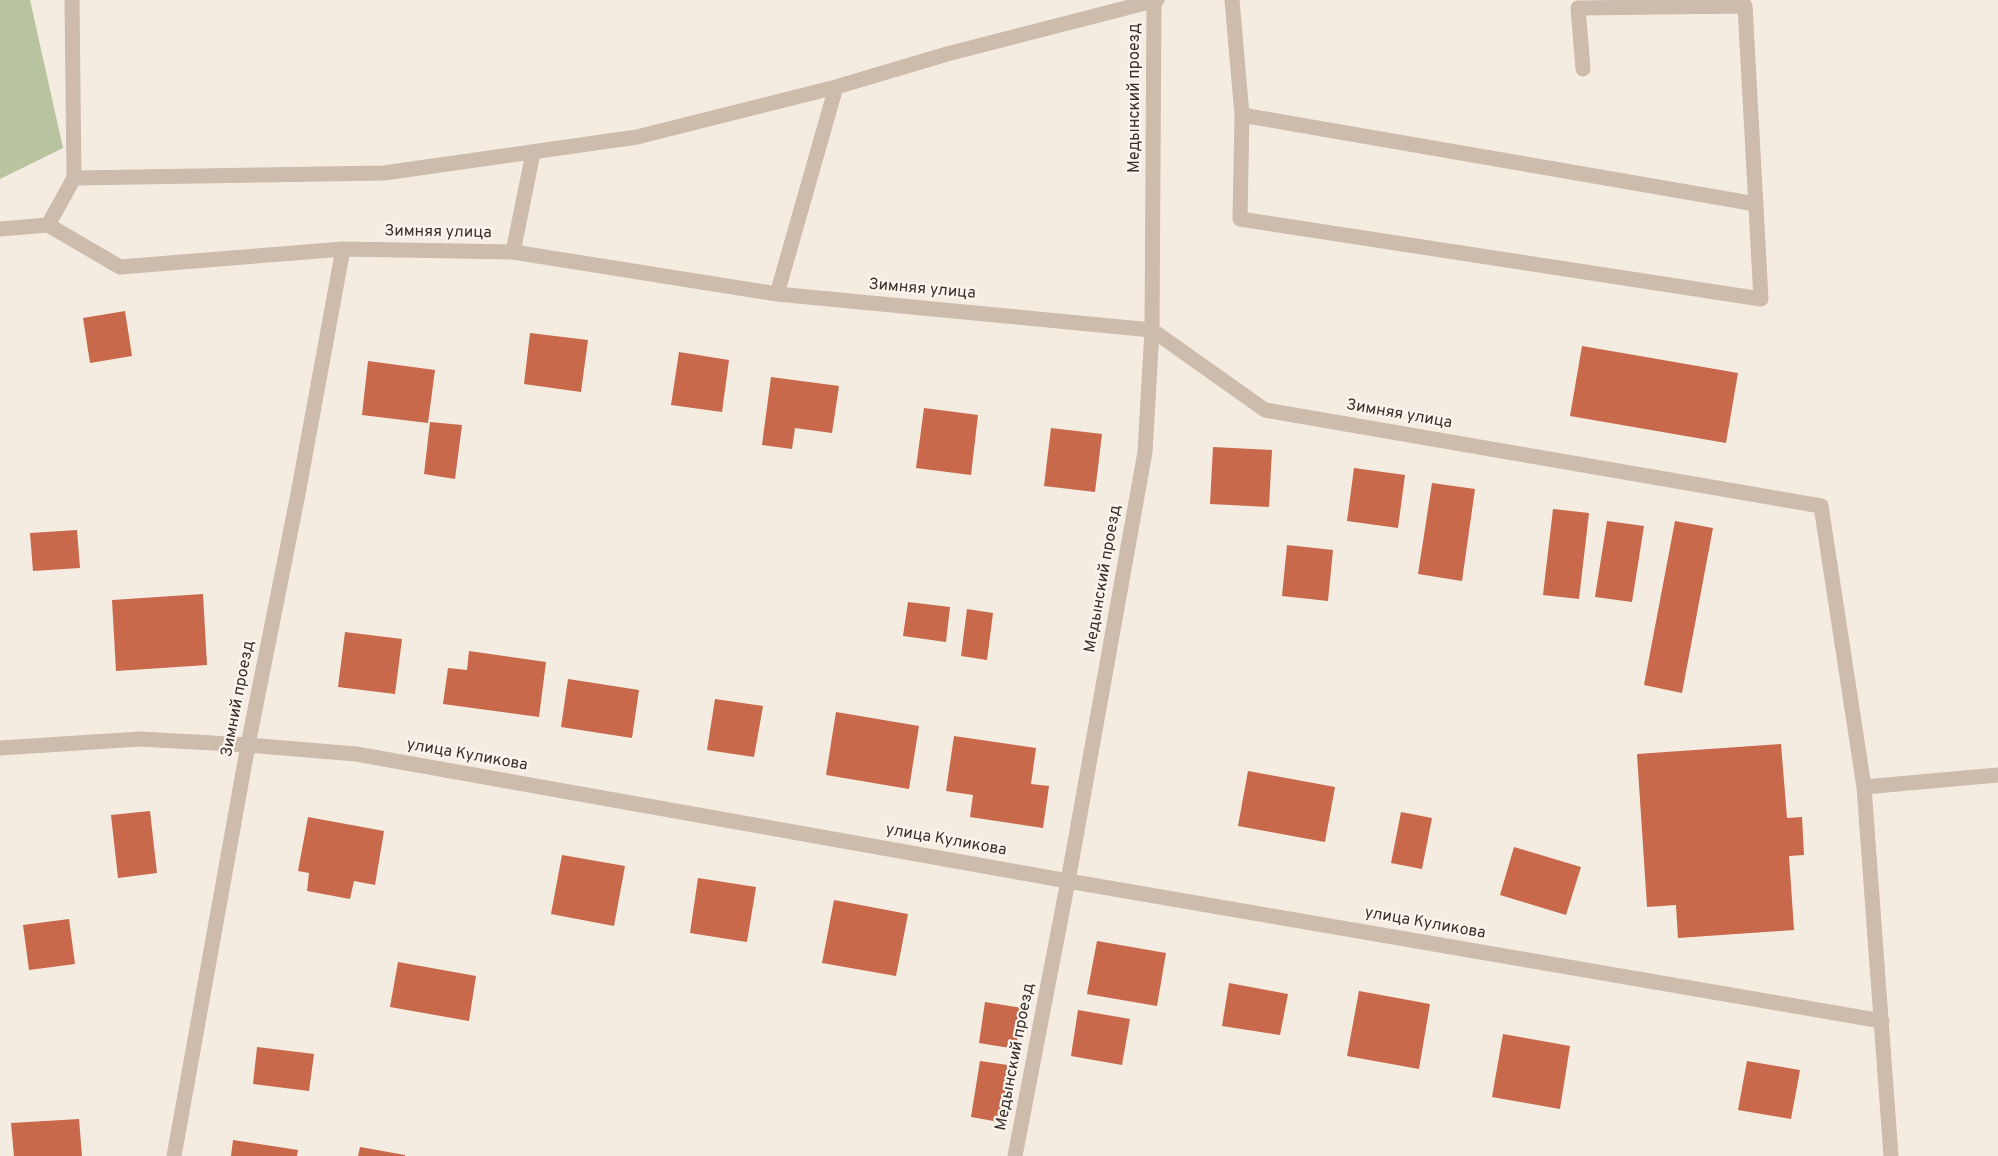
<!DOCTYPE html>
<meta charset="utf-8">
<style>
body{margin:0}
canvas{display:block;background:#f4ebe1}
</style>
<canvas width="1998" height="1156"></canvas>
<script>
const ctx = document.querySelector('canvas').getContext('2d');
ctx.lineJoin = 'round';
function fill(path, color) {
  ctx.fillStyle = color;
  ctx.fill(path, 'evenodd');
}
function toPath(rows) {
  const path = new Path2D();
  for (const r of rows) {
    path.moveTo(r[0], r[1]);
    for (let i = 2; i < r.length; i += 2) path.lineTo(r[i], r[i + 1]);
  }
  return path;
}
function stroke(path, color, width, dash) {
  ctx.strokeStyle = color;
  ctx.lineWidth = width;
  ctx.lineCap = dash ? 'butt' : 'round';
  ctx.setLineDash(dash || []);
  ctx.stroke(path);
}
function label(font, color, halo, rows, align = 'center') {
  ctx.font = font + ' Overpass,sans-serif';
  ctx.lineWidth = 4.5;
  ctx.setLineDash([]);
  ctx.textBaseline = 'middle';
  ctx.strokeStyle = halo;
  ctx.fillStyle = color;
  for (const [text, x, y, turn = 0] of rows) {
    ctx.save();
    ctx.translate(x, y);
    ctx.rotate((+turn || 0) * Math.PI / 180);
    ctx.textAlign = isNaN(turn) ? turn : align;
    if (halo) ctx.strokeText(text, 0, 0);
    ctx.fillText(text, 0, 0);
    ctx.restore();
  }
}
const green = toPath([
 [0,0,30,0,63,148,0,179]
]);
const building = toPath([
 [125,311,132,356,90,363,83,318],
 [530,333,588,340,581,392,524,384],
 [1582,346,1738,373,1726,443,1570,416],
 [679,352,729,360,722,412,671,405],
 [368,361,435,370,428,423,362,415],
 [771,377,839,386,832,433,795,428,792,449,762,445],
 [924,408,978,415,971,475,916,468],
 [430,422,462,425,455,479,424,474],
 [1051,428,1102,434,1095,492,1044,486],
 [1213,447,1272,450,1269,507,1210,504],
 [1354,468,1405,475,1398,528,1347,521],
 [1432,483,1475,489,1462,581,1418,574],
 [1553,509,1589,513,1579,599,1543,595],
 [1607,521,1644,526,1632,602,1595,597],
 [1675,521,1713,528,1682,693,1644,685],
 [77,530,80,568,33,571,30,533],
 [1287,545,1333,550,1328,601,1282,596],
 [203,594,207,665,116,671,112,600],
 [908,602,950,607,946,642,903,636],
 [967,609,993,613,987,660,961,656],
 [345,632,402,639,395,694,338,687],
 [469,651,546,662,539,717,443,704,448,668,467,670],
 [568,679,639,690,632,738,561,727],
 [715,699,763,706,754,757,707,750],
 [836,712,919,726,909,789,826,775],
 [954,736,1036,748,1031,784,1049,786,1043,828,970,817,973,795,946,791],
 [1781,744,1787,818,1802,817,1804,855,1789,856,1794,930,1678,938,1676,905,1647,907,1637,754],
 [1248,771,1335,787,1325,842,1238,826],
 [150,811,157,873,118,878,111,815],
 [1401,812,1432,818,1422,869,1391,863],
 [308,817,384,831,375,885,354,881,350,899,307,891,309,873,298,871],
 [1514,847,1581,867,1566,915,1500,895],
 [562,855,625,866,614,926,551,914],
 [698,878,756,887,747,942,690,933],
 [834,900,908,914,896,976,822,963],
 [69,919,75,964,29,970,23,925],
 [1097,941,1166,953,1157,1006,1087,994],
 [398,962,476,976,469,1021,390,1007],
 [1229,983,1288,994,1280,1035,1222,1026],
 [1359,991,1430,1004,1419,1069,1347,1056],
 [985,1002,1022,1008,1016,1049,979,1043],
 [1078,1010,1130,1019,1122,1065,1071,1056],
 [1503,1034,1570,1046,1560,1109,1492,1097],
 [257,1047,314,1054,309,1091,253,1084],
 [980,1061,1015,1066,1005,1123,971,1117],
 [1747,1061,1800,1070,1791,1119,1738,1110],
 [79,1119,82,1156,14,1156,11,1123],
 [233,1140,298,1150,297,1156,231,1156],
 [360,1147,405,1155,405,1156,358,1156]
]);
const minor = toPath([
 [72,0,74,178],
 [1232,0,1242,115,1240,219,1761,299,1745,6,1578,8,1583,69],
 [1242,115,1756,204],
 [48,225,74,178,384,173,637,137,836,87,947,54,1157,0],
 [0,229,48,225,120,267,343,249,513,252,777,294,1152,330,1265,410,1821,506,1864,787,1891,1156],
 [513,252,533,153],
 [777,294,836,87],
 [0,748,140,739,248,745,356,754,1068,881,1882,1021],
 [1864,787,1998,775],
 [174,1156,248,745,298,494,343,249],
 [1015,1156,1068,881,1145,452,1152,330,1154,1]
]);
const streetNames = [
 ["Медынский проезд",1136,98,-90],
 ["Зимняя улица",438,233,1],
 ["Зимняя улица",922,290,5],
 ["Зимняя улица",1399,415,10],
 ["Медынский проезд",1104,579,-80],
 ["Зимний проезд",239,699,-79],
 ["улица Куликова",467,756,10],
 ["улица Куликова",946,841,10],
 ["улица Куликова",1425,924,10],
 ["Медынский проезд",1016,1057,-79]
];
fill(green, '#b8c4a0');
fill(building, '#c8694b');
stroke(minor, '#cdbbac', 15);
label('16px', '#3b302b', '#fbf5ee', streetNames);
</script>
